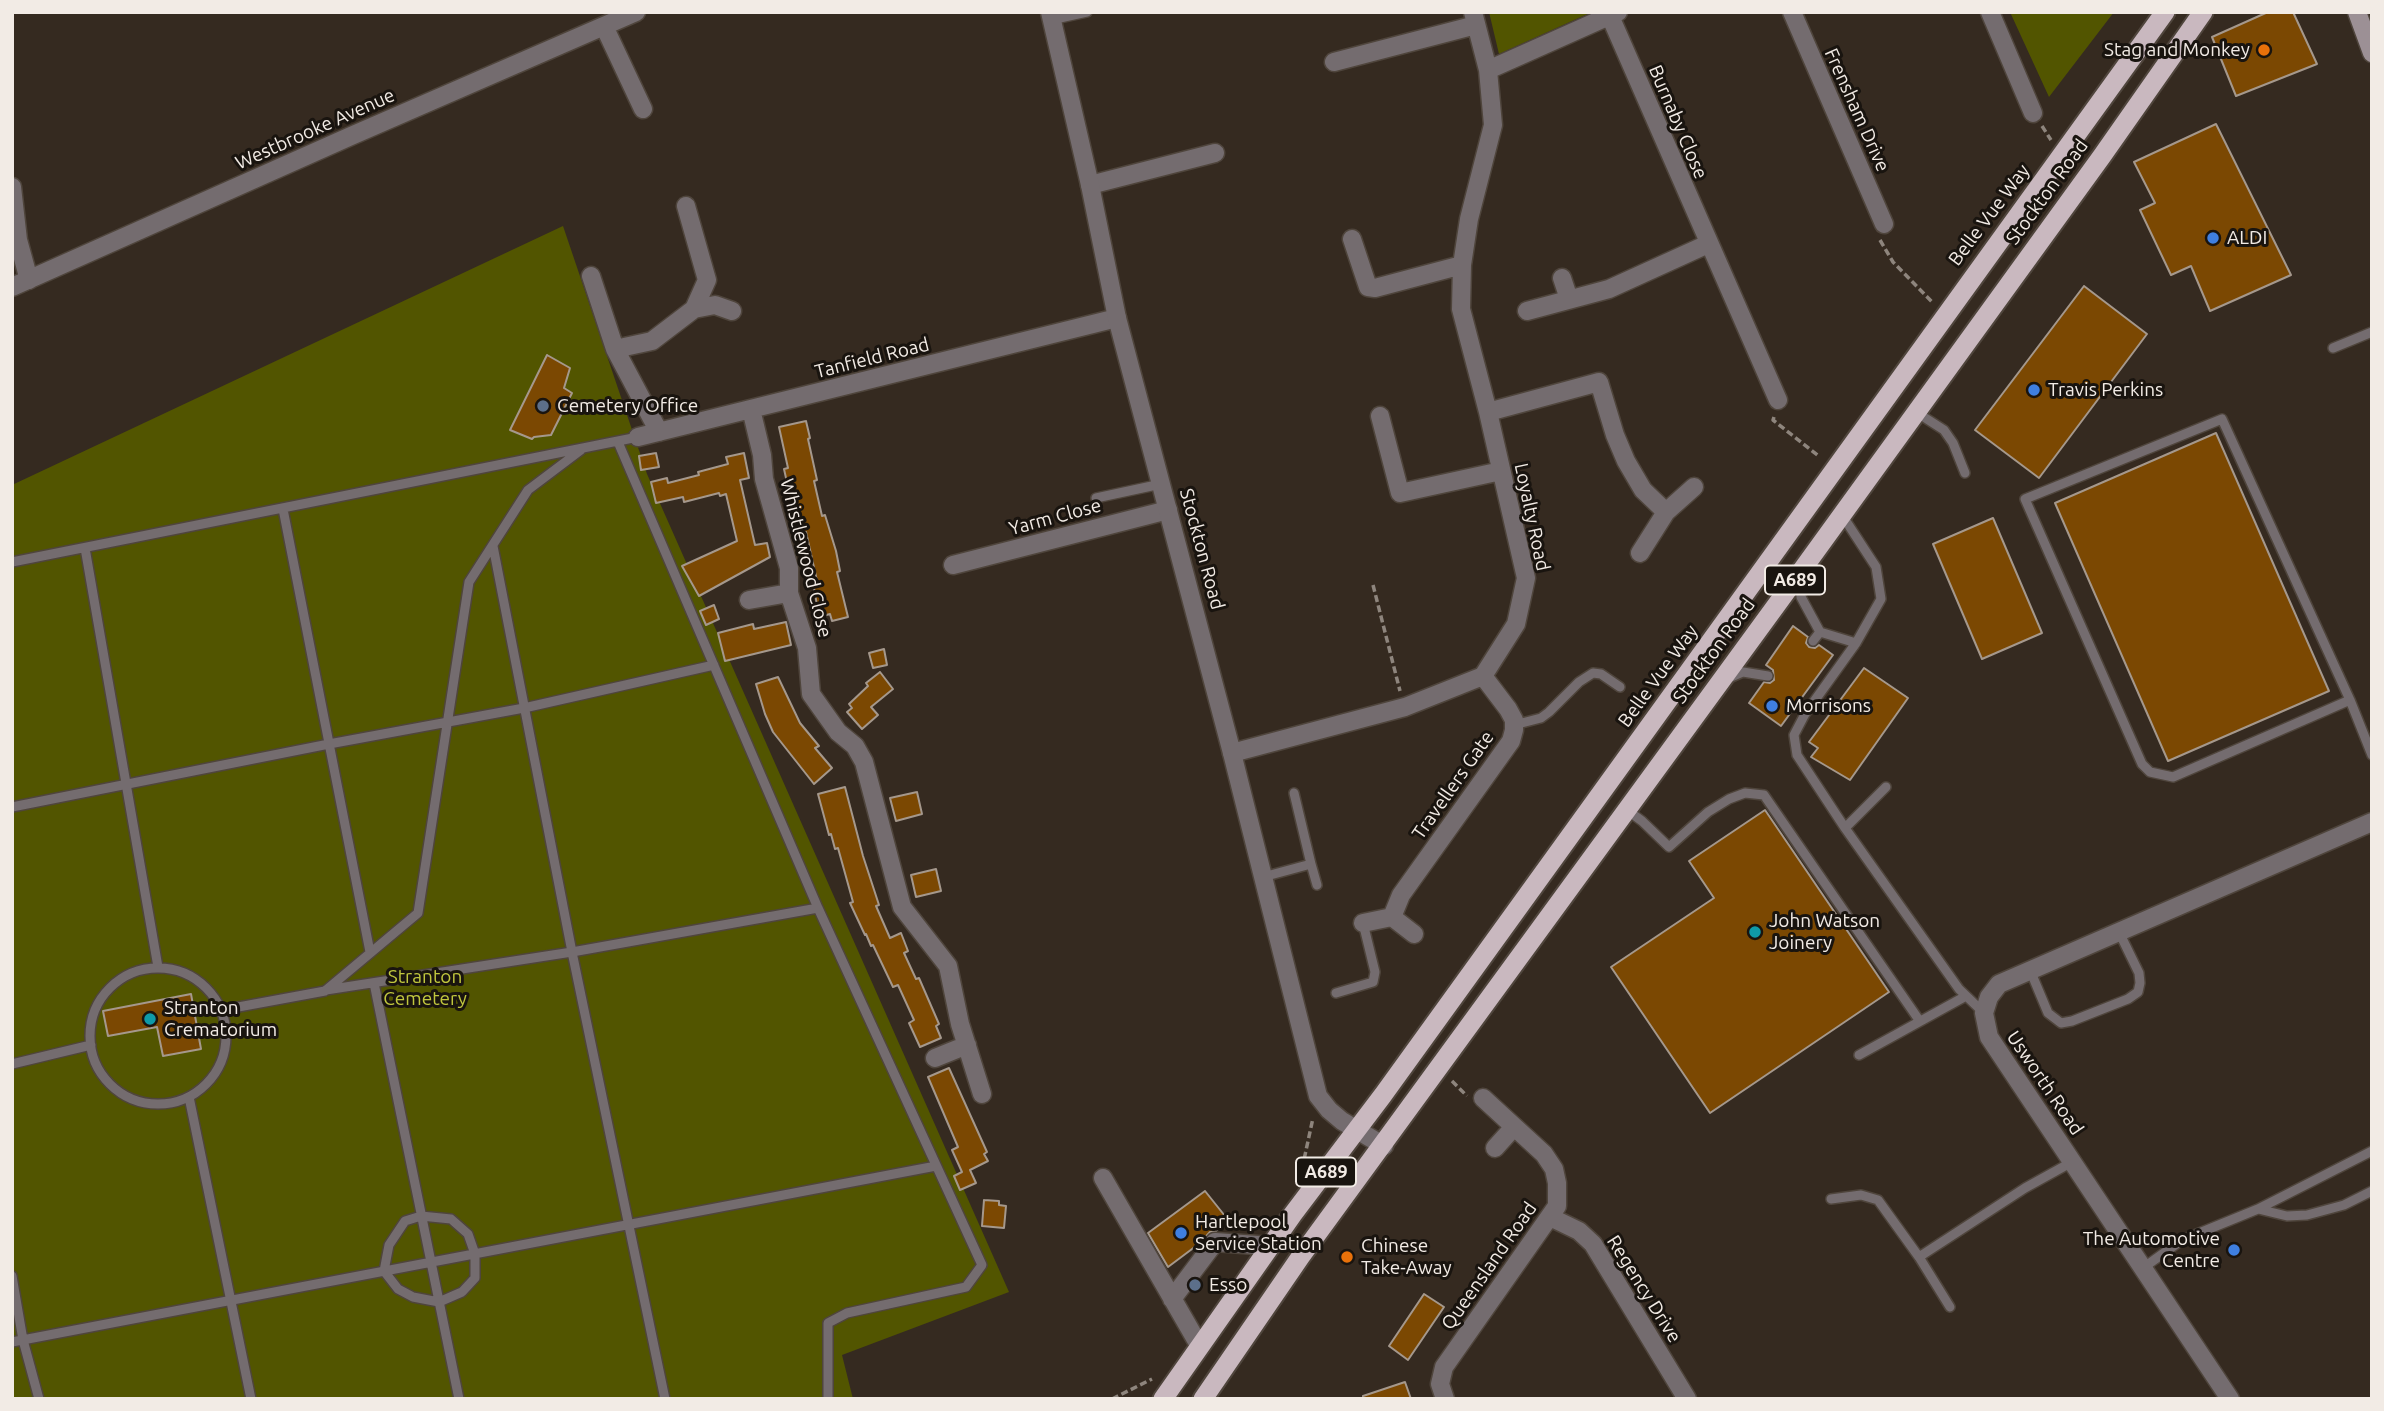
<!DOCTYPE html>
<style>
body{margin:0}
#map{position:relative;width:2384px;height:1411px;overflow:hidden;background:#352a20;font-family:Ubuntu,sans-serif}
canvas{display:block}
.frame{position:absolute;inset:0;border:14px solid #f2ebe5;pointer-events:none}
</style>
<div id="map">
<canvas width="2384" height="1411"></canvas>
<div class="frame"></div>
</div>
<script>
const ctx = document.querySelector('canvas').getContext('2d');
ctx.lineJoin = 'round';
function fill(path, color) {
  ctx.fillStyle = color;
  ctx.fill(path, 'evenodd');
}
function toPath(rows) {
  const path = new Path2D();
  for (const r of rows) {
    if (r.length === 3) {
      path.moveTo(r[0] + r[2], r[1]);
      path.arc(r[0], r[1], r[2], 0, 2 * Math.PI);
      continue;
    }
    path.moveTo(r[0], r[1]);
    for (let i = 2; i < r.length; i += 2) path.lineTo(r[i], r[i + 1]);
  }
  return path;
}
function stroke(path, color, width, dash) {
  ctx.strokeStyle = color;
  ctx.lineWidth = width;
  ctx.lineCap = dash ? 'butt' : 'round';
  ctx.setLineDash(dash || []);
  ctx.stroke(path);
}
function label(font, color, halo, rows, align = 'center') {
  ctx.font = font + ' Ubuntu,sans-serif';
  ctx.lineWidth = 6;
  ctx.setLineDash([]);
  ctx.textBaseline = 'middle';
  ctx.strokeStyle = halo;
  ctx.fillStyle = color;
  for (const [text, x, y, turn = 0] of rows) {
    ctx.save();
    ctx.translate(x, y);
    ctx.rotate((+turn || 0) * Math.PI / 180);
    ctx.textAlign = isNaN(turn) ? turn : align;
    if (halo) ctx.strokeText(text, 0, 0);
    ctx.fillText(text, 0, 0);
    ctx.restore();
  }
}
const green = toPath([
 [1489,12,1592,12,1499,54],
 [2010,12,2114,12,2049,97],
 [563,226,647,474,1009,1292,842,1355,853,1399,12,1399,12,485]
]);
const building = toPath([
 [2268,12,2293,12,2317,64,2236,96,2212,37,2268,12],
 [2216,124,2291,275,2210,311,2191,266,2171,275,2140,210,2155,203,2134,162,2216,124],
 [2084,286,2147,334,2039,478,1975,430,2084,286],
 [547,355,570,368,564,388,572,393,551,435,534,437,532,439,510,430,547,355],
 [806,421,810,438,808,439,817,480,814,481,822,516,825,515,836,551,840,571,837,572,848,617,832,621,830,614,819,617,813,582,817,581,806,532,804,533,793,486,788,487,784,469,788,468,779,427,806,421],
 [2216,433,2329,691,2168,761,2055,503,2216,433],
 [656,453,659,467,641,470,639,456,656,453],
 [744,453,749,478,740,480,755,545,767,543,770,557,699,596,682,566,737,541,726,494,720,496,719,493,684,502,683,497,656,503,651,482,667,478,668,483,699,475,698,472,728,464,726,457,744,453],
 [1993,518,2042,633,1982,659,1933,544,1993,518],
 [714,605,719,619,706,625,700,611,714,605],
 [786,622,791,645,725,661,718,633,753,624,754,629,786,622],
 [1793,626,1808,637,1806,643,1809,647,1815,648,1819,645,1833,655,1781,726,1749,703,1764,682,1770,683,1774,680,1773,670,1766,665,1793,626],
 [884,649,887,665,873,668,869,653,884,649],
 [1864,668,1908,698,1850,780,1811,757,1818,748,1809,742,1864,668],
 [880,672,893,689,871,707,878,715,862,729,847,712,852,708,849,704,868,686,866,683,880,672],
 [778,677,800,723,819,746,815,748,832,768,814,784,773,732,765,714,756,684,778,677],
 [845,787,863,856,879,905,876,906,890,938,901,933,908,951,904,953,916,979,919,978,939,1024,936,1026,941,1038,920,1047,909,1023,914,1020,898,985,893,987,873,945,871,946,866,934,865,935,850,903,853,902,838,848,835,849,831,834,829,835,818,794,845,787],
 [917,792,922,814,896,821,890,798,917,792],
 [1765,810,1889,992,1710,1113,1611,967,1714,898,1689,861,1765,810],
 [936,869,941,891,916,897,911,875,936,869],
 [191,994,201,1049,163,1056,157,1027,108,1036,103,1011,191,994],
 [949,1068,987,1152,984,1154,988,1161,970,1170,976,1183,960,1190,954,1176,962,1172,952,1150,958,1147,928,1077,949,1068],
 [1205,1191,1229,1221,1216,1231,1210,1232,1200,1243,1168,1267,1148,1233,1205,1191],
 [984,1200,999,1201,999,1205,1006,1206,1004,1228,982,1226,984,1200],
 [1424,1294,1444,1307,1408,1360,1389,1346,1424,1294],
 [1405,1382,1411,1399,1363,1399,1363,1396,1405,1382]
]);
const path = toPath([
 [2042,126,2051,140],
 [1880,240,1893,262,1933,303],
 [1774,417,1773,420,1820,457],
 [1373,585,1400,691],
 [1452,1081,1467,1096],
 [1302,1169,1313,1118],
 [1112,1399,1152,1379]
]);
const service = toPath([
 [1051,20,1087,12],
 [2333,348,2372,332],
 [1916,412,1944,430,1953,443,1965,473],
 [618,442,818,908,982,1265,966,1287,847,1313,828,1323,828,1399],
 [1096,498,1161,484],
 [283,509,370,952],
 [1842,515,1876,567,1881,599,1856,643,1805,714,1794,735,1797,755,1845,828],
 [493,546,572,952,665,1399],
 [85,548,158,967],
 [12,562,638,437],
 [1802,575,1801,597,1820,632,1813,641],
 [1820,632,1856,643],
 [1727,679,1743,672,1768,676],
 [2350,700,2173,777,2150,772,2142,764,2025,499,2222,419,2350,700,2372,755],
 [1514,725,1541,718,1549,712,1579,682,1593,673,1601,674,1620,687],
 [1886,787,1845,828,1959,989,1984,1013],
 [12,807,329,744,524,708,714,665],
 [1627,810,1642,821,1669,847,1708,812,1729,799,1745,793,1764,795,1919,1020],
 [1311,864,1317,885],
 [1263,877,1311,864,1294,793],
 [158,1036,68],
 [2030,970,2048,1013,2061,1023,2072,1021,2128,999,2138,992,2140,983,2139,973,2119,932],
 [374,983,459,1399],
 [326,990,572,952,818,908],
 [1336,993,1373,982,1375,972,1363,923],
 [222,1010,325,991,418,913,469,582,528,490,581,450],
 [1859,1055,1966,996],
 [12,1064,91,1045],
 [189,1097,251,1399],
 [1831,1199,1861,1195,1878,1200,1919,1257,2025,1188,2072,1162],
 [2258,1209,2372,1151],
 [421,1216,451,1219,468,1234,475,1254,475,1278,462,1292,439,1302,413,1297,398,1289,384,1271,389,1245,405,1221,421,1216],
 [1919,1257,1950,1307],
 [2143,1268,2182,1240,2258,1209,2287,1216,2307,1215,2344,1205,2372,1191],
 [12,1276,23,1340,39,1399],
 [12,1342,936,1166]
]);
const minor = toPath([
 [1792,12,1884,224],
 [1990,12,2033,113],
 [1610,16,1778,400],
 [604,26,643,109],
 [1334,62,1476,25],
 [1488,70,1618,12],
 [1090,185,1215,153],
 [12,187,18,240,29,280],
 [1352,239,1368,287,1375,288,1462,265],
 [591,276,615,349,659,432],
 [1562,278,1569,299],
 [12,287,351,136,636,12],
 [694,309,715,305,732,311],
 [1527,311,1609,289,1708,244],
 [615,349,652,341,694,309,707,280,686,206],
 [751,409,762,455,764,479,789,568,789,593,807,648,811,694,838,732,855,746,864,762,902,907,948,966,960,1024,982,1094],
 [1488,412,1599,382,1615,435,1626,461,1643,490,1666,512],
 [1380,416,1400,493,1501,471],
 [638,437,1117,318],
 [1640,553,1666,512,1694,487],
 [953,565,1168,510],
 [749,600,789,593],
 [1232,753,1405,707,1483,676,1516,624,1526,578,1488,412,1461,309,1462,265,1469,219,1493,125,1488,70,1473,12],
 [1392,917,1401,895,1511,741,1514,730,1514,720,1508,709,1483,676],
 [1363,923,1392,917,1414,934],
 [935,1058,967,1045],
 [1495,1148,1513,1128],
 [1103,1178,1199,1345],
 [1550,1217,1579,1231,1593,1244,1687,1399],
 [1172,1299,1215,1242,1271,1246],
 [1445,1399,1440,1384,1444,1367,1557,1206,1557,1183,1554,1169,1544,1154,1483,1098],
 [2230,1399,1989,1037,1984,1013,1989,997,1999,984,2372,822]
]);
const tertiary = toPath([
 [1050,12,1090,185,1117,318,1232,753,1318,1096,1329,1110,1342,1121,1384,1146]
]);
const secondary = toPath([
 [2357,12,2372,53]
]);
const trunk = toPath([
 [1163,1399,1293,1214,1383,1095,2165,12],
 [1203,1399,1301,1256,1802,570,2102,156,2203,12]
]);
const markers = [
 [2264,50,7,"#e8710a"],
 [2213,238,7,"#3f7fe0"],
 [2034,390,7,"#3f7fe0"],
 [543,406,7,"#5c6f8a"],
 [1772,706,7,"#3f7fe0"],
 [1755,932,7,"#0f9aa8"],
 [150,1019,7,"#0f9aa8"],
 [1181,1233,7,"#3f7fe0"],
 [2234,1250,7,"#3f7fe0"],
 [1347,1257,7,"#e8710a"],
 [1195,1285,7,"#5c6f8a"]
];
const shields = [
 [1795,580,60],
 [1326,1172,60]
];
const shieldNames = [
 ["A689",1795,580],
 ["A689",1326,1172]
];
const poiNames = [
 ["Stag and Monkey",2250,50,"right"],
 ["ALDI",2227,238],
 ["Travis Perkins",2048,390],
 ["Cemetery Office",557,406],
 ["Morrisons",1786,706],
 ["John Watson",1769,921],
 ["Joinery",1769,943],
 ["Stranton",164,1008],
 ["Crematorium",164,1030],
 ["Hartlepool",1195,1222],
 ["Service Station",1195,1244],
 ["The Automotive",2220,1239,"right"],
 ["Centre",2220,1261,"right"],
 ["Chinese",1361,1246],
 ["Take-Away",1361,1268],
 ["Esso",1209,1285]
];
const streetNames = [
 ["Frensham Drive",1857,110,66],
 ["Burnaby Close",1678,122,67],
 ["Westbrooke Avenue",315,129,-24],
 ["Stockton Road",2047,192,-54],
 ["Belle Vue Way",1989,215,-53],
 ["Tanfield Road",872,358,-14],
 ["Yarm Close",1055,517,-15],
 ["Loyalty Road",1532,517,78],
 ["Stockton Road",1202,549,75],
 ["Whistlewood Close",806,558,76],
 ["Stockton Road",1714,651,-54],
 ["Belle Vue Way",1658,676,-54],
 ["Travellers Gate",1453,785,-55],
 ["Usworth Road",2045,1083,56],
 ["Queensland Road",1489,1266,-55],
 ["Regency Drive",1644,1289,58]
];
const parkNames = [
 ["Stranton",425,977],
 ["Cemetery",425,999]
];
fill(green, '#525500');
fill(building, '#7b4802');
stroke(building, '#a5988c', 2);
stroke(service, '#4f453c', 12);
stroke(minor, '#4f453c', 21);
stroke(tertiary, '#4f453c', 21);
stroke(secondary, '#4f453c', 21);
stroke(trunk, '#4f453c', 23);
stroke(path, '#8e857d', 3.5, [7, 3.5]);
stroke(service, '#746c6f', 9);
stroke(minor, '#746c6f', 18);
stroke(tertiary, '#746c6f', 18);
stroke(secondary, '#9c9095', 18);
stroke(trunk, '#c9b8bf', 19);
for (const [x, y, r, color] of markers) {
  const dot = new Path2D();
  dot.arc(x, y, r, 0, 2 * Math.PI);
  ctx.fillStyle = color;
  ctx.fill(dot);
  stroke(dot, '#19140f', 2.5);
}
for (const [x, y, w] of shields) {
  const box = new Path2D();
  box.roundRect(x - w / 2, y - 14.5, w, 29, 5);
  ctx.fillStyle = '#19140f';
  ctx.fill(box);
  stroke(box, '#f2ebe5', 2);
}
label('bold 18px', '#f2ebe5', null, shieldNames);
label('19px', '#f2ebe5', '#19140f', poiNames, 'left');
label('19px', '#f2ebe5', '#19140f', streetNames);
label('19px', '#c1c73e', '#19140f', parkNames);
</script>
